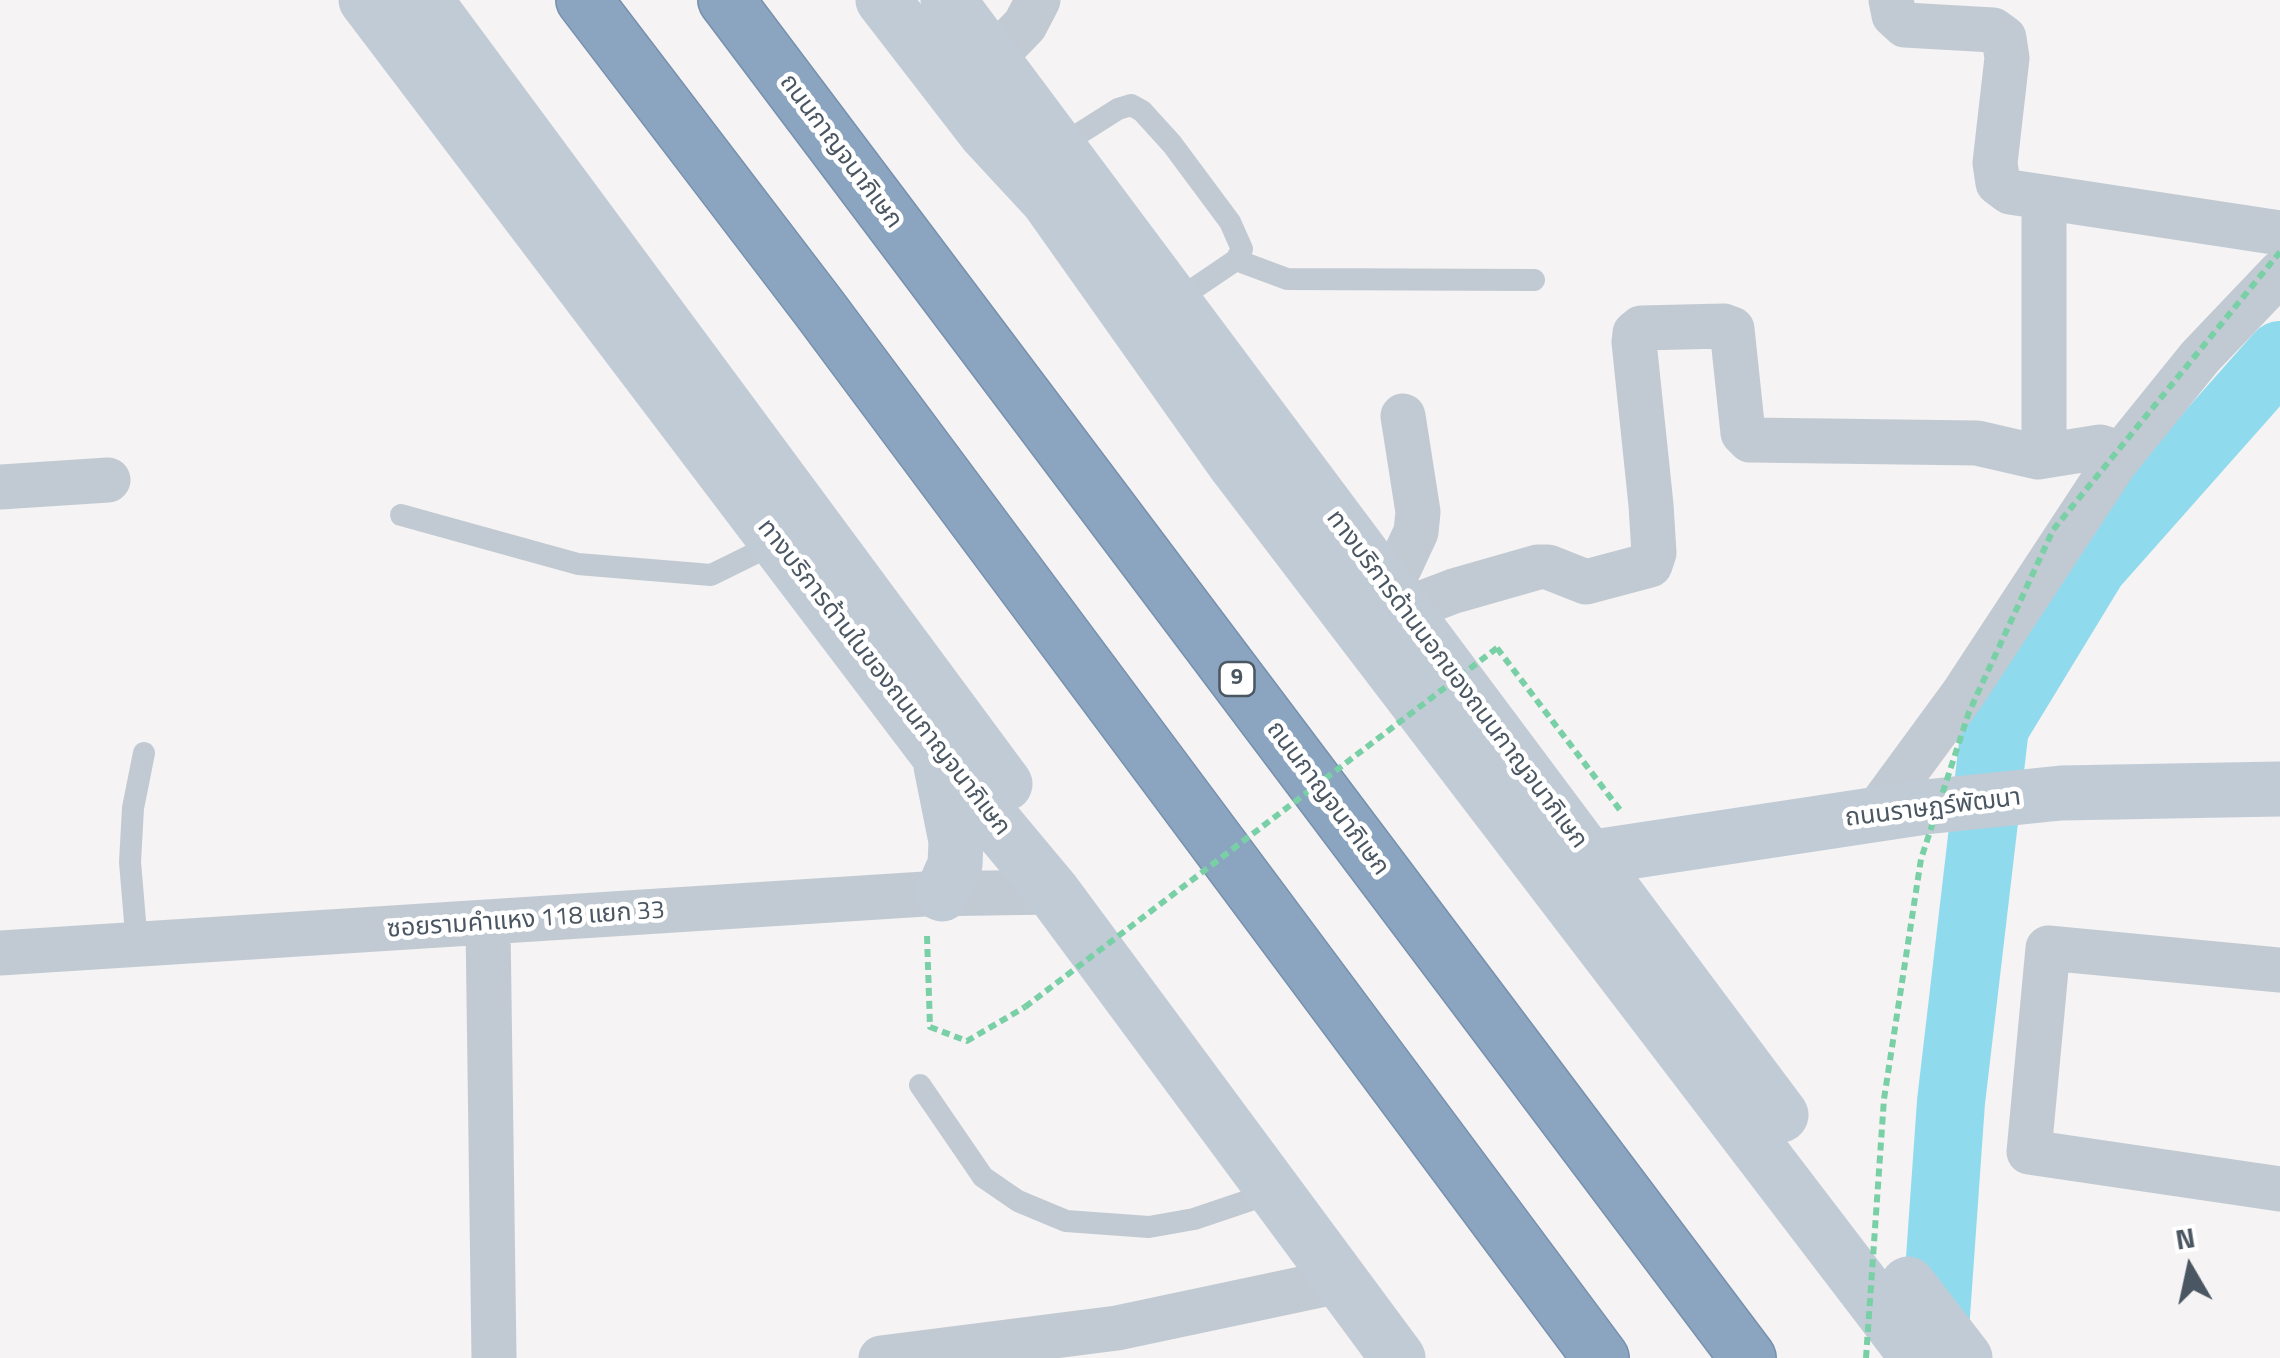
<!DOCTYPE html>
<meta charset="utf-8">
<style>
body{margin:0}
#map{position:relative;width:2280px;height:1358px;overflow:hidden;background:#f5f3f3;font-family:"Titillium Web",sans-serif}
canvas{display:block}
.north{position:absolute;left:2140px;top:1218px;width:100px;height:100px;-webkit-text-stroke:8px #fff;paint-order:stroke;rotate:351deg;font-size:28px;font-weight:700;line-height:40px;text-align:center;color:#4a5661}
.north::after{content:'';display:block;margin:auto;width:35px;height:45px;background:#4a5661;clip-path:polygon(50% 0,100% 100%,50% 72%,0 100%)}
</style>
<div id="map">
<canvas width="2280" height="1358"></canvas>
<div class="north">N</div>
</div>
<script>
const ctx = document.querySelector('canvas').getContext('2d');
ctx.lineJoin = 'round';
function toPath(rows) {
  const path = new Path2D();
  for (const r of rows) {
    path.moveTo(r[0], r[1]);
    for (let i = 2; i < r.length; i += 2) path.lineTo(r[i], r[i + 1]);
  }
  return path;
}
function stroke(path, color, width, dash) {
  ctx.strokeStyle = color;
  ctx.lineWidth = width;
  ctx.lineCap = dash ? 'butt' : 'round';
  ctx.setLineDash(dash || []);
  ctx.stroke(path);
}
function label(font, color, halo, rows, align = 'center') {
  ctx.font = font + ' "Titillium Web","Noto Sans Thai",sans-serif';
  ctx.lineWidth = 9;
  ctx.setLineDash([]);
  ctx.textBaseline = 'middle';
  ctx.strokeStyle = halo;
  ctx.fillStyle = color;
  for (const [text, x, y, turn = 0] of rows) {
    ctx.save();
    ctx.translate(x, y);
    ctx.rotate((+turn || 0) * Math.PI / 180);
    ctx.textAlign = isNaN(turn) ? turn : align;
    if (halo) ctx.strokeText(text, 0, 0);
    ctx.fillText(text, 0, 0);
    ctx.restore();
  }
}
const river = toPath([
 [1933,1358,1951,1102,1995,727,2093,566,2280,355]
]);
const path = toPath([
 [1497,648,1620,810],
 [927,936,930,1027,967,1041,1025,1007]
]);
const lane = toPath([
 [1058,147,1118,109,1131,105,1142,111,1172,144,1230,222,1242,249,1236,260,1174,302],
 [1236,260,1287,279,1534,280],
 [401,515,578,564,711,575,778,542],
 [137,945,130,862,133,808,144,753],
 [920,1085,983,1177,1018,1201,1066,1221,1149,1227,1194,1219,1274,1192]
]);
const street = toPath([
 [1891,0,1894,15,1905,25,1993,30,2004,38,2007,58,1995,163,1998,183,2010,192,2280,233],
 [992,59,1025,25,1038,0],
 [2044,199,2044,456],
 [0,487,108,480],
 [1389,590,1416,532,1418,512,1403,416],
 [1404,610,1454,591,1538,567,1548,567,1586,582,1650,565,1654,553,1651,505,1634,342,1635,333,1641,328,1724,326,1732,329,1743,433,1750,440,1977,443,2038,457,2100,447,2122,454],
 [1875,814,1963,694,2116,461,2200,357,2280,273],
 [488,924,494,1358],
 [0,953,925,894,1053,892],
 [2280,970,2048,948,2029,1152,2280,1189],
 [881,1358,1117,1328,1339,1281]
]);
const secondary = toPath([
 [366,0,937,753,1053,892,1398,1358],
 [425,0,1005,784],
 [883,0,985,132,1048,200,1235,464,1918,1358],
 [948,0,1781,1115],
 [941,766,956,841,955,865,942,894],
 [1588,858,1925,807,2061,793,2280,789],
 [1908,1284,1965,1358]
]);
const highway = toPath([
 [584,0,819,308,1601,1358],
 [726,0,1748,1358]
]);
const pathBridge = toPath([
 [1025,1007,1497,648],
 [1866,1358,1884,1099,1921,859,1969,712,2053,530,2280,252]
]);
const shields = [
 [1237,679,35]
];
const shieldNames = [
 ["9",1237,679]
];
const streetNames = [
 ["ถนนกาญจนาภิเษก",840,152,53],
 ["ทางบริการด้านในของถนนกาญจนาภิเษก",883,678,52],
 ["ทางบริการด้านนอกของถนนกาญจนาภิเษก",1456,680,53],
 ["ถนนกาญจนาภิเษก",1327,799,53],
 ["ถนนราษฏร์พัฒนา",1933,809,-7],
 ["ซอยรามคำแหง 118 แยก 33",526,921,-4]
];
stroke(river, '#90daee', 68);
stroke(highway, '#7690ad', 58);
stroke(path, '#7ad0a6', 6, [8, 5]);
stroke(lane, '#c1cad2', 22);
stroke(street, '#c1cad2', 45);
stroke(secondary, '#c1cbd6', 55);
stroke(highway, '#8ba5c1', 55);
stroke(pathBridge, '#7ad0a6', 6, [8, 5]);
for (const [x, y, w] of shields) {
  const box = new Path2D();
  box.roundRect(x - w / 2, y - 17, w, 34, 8);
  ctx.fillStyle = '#fff';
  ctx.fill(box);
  stroke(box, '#4a5661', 2.5);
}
label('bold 22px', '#4a5661', null, shieldNames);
label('25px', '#4a5661', '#fff', streetNames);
</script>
